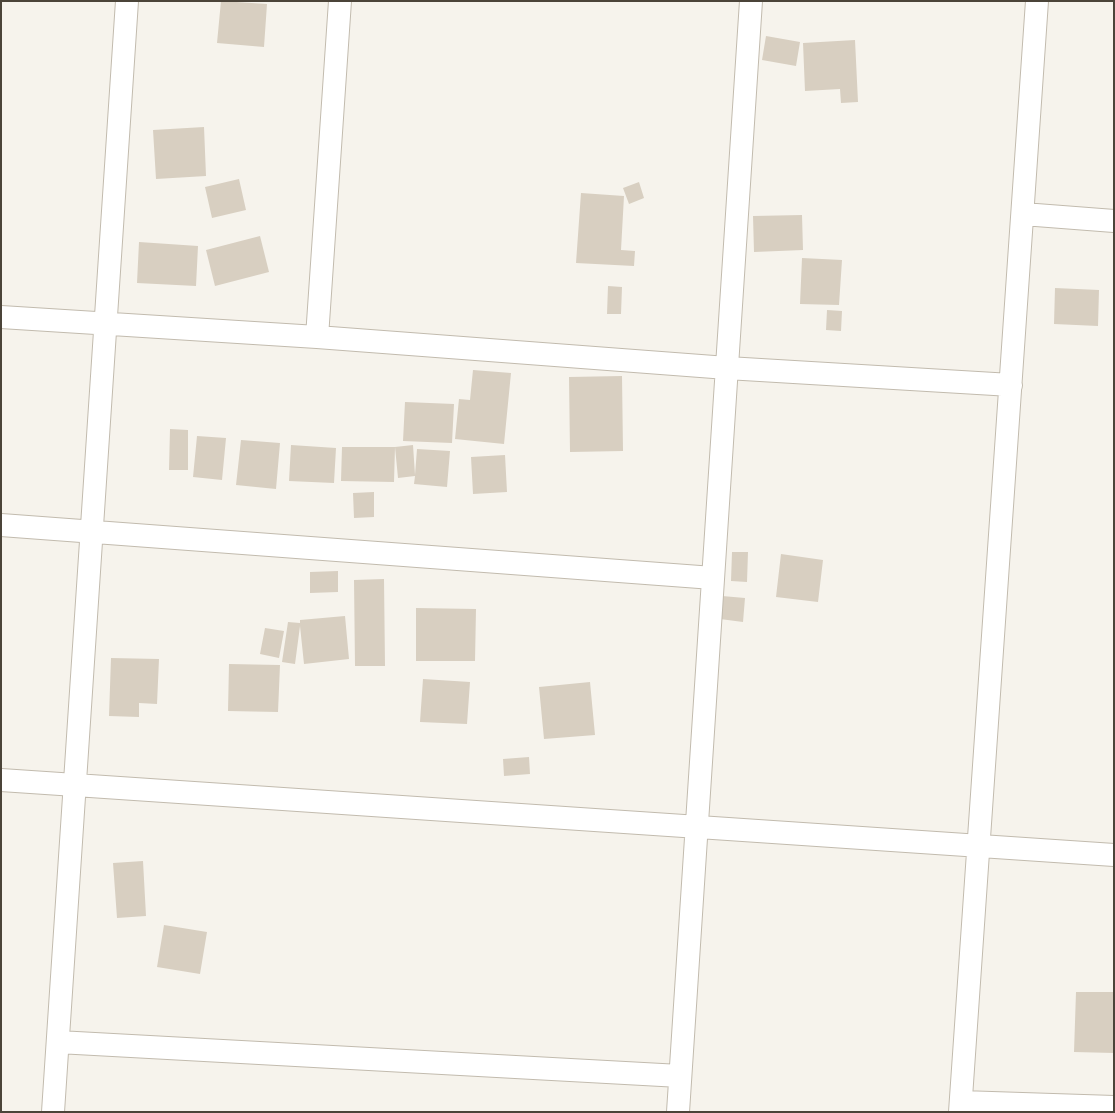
<!DOCTYPE html>
<style>
body{margin:0}
#map{position:relative;width:1115px;height:1113px;overflow:hidden;background:#f6f3ec;font-family:Roboto,sans-serif}
canvas{display:block}
.frame{position:absolute;inset:0;border:2px solid #4b4439;pointer-events:none}
</style>
<div id="map">
<canvas width="1115" height="1113"></canvas>
<div class="frame"></div>
</div>
<script>
const ctx = document.querySelector('canvas').getContext('2d');
ctx.lineJoin = 'round';
function fill(path, color) {
  ctx.fillStyle = color;
  ctx.fill(path, 'evenodd');
}
function toPath(rows) {
  const path = new Path2D();
  for (const r of rows) {
    path.moveTo(r[0], r[1]);
    for (let i = 2; i < r.length; i += 2) path.lineTo(r[i], r[i + 1]);
  }
  return path;
}
function stroke(path, color, width, dash) {
  ctx.strokeStyle = color;
  ctx.lineWidth = width;
  ctx.lineCap = dash ? 'butt' : 'round';
  ctx.setLineDash(dash || []);
  ctx.stroke(path);
}
const building = toPath([
 [221,1,267,4,264,47,217,43],
 [766,36,800,42,796,66,762,60],
 [855,40,858,102,841,103,840,89,805,91,803,43],
 [204,127,206,176,156,179,153,130],
 [239,179,246,210,212,218,205,187],
 [639,182,644,198,629,204,623,188],
 [581,193,624,196,621,250,635,251,634,266,576,263],
 [802,215,803,250,754,252,753,216],
 [260,236,269,272,215,286,206,250],
 [139,242,198,246,196,286,137,283],
 [802,258,842,260,839,305,800,304],
 [608,286,622,287,621,314,607,314],
 [1055,288,1099,290,1098,326,1054,324],
 [827,310,842,311,841,331,826,330],
 [473,370,511,373,504,444,455,439,459,399,470,400],
 [622,376,623,451,570,452,569,377],
 [405,402,454,404,452,443,403,441],
 [170,429,188,430,188,470,169,470],
 [197,436,226,438,222,480,193,477],
 [241,440,280,443,276,489,236,485],
 [291,445,336,448,334,483,289,481],
 [413,445,415,475,417,449,450,451,447,487,414,484,415,476,398,478,395,447],
 [342,447,395,447,394,482,341,481],
 [505,455,507,492,473,494,471,457],
 [374,492,374,517,354,518,353,493],
 [732,552,748,552,747,582,731,581],
 [781,554,823,560,818,602,776,597],
 [338,571,338,592,310,593,310,572],
 [384,579,385,666,355,666,354,580],
 [722,596,745,598,743,622,720,619],
 [416,608,476,609,475,661,416,661],
 [345,616,349,659,304,664,300,626,295,664,282,662,288,622,300,623,300,620],
 [265,628,284,631,279,658,260,654],
 [111,658,159,659,157,704,139,703,139,717,109,716],
 [229,664,280,665,278,712,228,711],
 [423,679,470,682,467,724,420,722],
 [590,682,595,735,544,739,539,687],
 [529,757,530,774,504,776,503,759],
 [143,861,146,916,117,918,113,863],
 [164,925,207,932,200,974,157,967],
 [1076,992,1114,992,1114,1053,1074,1052]
]);
const minor = toPath([
 [1023,214,1114,221],
 [1,317,317,337,727,368,1011,385],
 [317,337,340,1],
 [1,525,713,578],
 [1,780,1114,855],
 [58,1042,680,1076],
 [961,1102,1114,1107],
 [53,1112,127,1],
 [678,1112,751,1],
 [960,1112,1037,1]
]);
fill(building, '#d8cfc1');
stroke(minor, '#c2bbae', 24);
stroke(minor, '#fff', 22);
</script>
